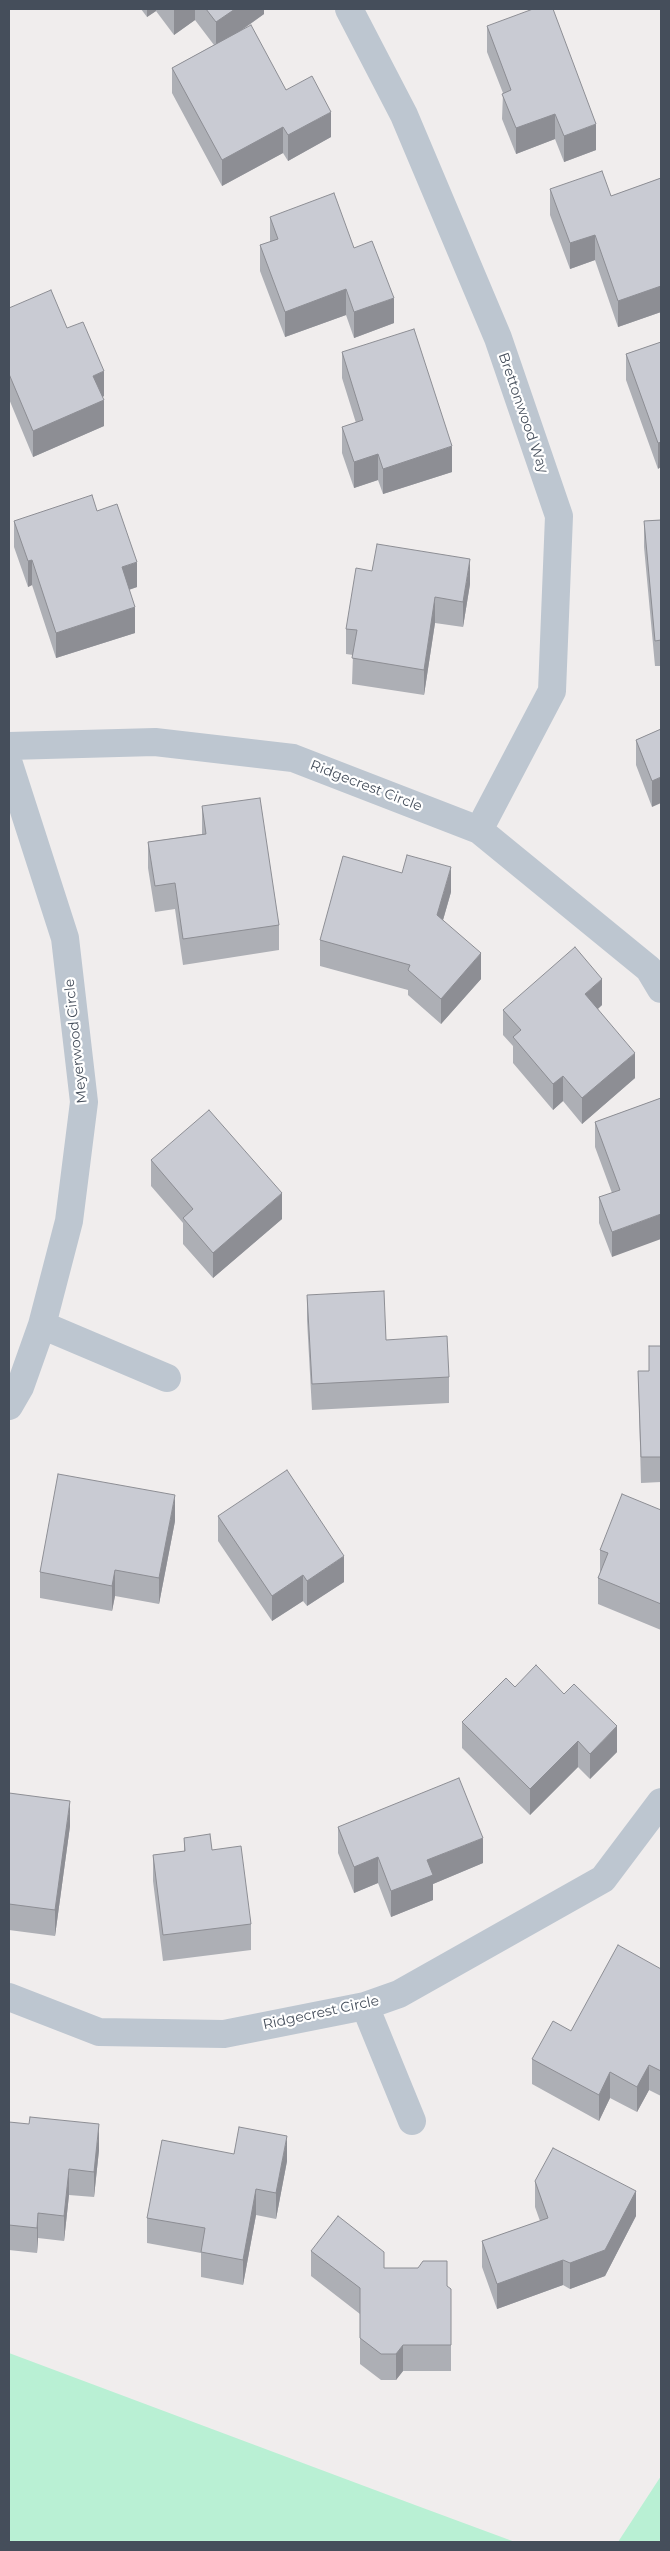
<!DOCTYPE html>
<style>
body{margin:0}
#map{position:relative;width:670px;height:2551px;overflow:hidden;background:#f0eded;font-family:Montserrat,sans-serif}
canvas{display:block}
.frame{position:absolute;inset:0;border:10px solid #454e5b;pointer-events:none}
</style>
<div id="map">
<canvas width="670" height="2551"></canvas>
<div class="frame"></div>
</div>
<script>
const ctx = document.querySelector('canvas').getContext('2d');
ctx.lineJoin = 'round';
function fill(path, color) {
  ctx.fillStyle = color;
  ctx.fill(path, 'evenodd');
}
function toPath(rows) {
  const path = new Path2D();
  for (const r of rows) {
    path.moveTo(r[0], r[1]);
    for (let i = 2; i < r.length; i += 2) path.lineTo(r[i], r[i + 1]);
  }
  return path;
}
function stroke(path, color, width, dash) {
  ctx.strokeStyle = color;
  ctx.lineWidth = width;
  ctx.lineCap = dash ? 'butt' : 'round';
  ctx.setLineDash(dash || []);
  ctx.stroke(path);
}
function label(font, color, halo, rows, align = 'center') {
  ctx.font = font + ' Montserrat,sans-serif';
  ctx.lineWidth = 4.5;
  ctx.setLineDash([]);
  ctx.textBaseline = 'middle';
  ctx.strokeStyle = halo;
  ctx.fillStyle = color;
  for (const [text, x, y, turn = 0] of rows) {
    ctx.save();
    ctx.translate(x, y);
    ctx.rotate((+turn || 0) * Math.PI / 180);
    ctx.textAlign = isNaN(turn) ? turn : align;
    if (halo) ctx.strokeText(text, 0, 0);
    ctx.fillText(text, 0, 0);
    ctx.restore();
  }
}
const green = toPath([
 [9,2353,415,2505,515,2542,9,2542],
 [661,2476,661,2542,618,2542]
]);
const minor = toPath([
 [349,9,404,115,498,338,559,516,552,691,479,830],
 [9,746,155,742,293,758,479,830,649,969,661,989],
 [9,764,65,938,84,1102,69,1221,42,1325,20,1387,9,1406],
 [42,1325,167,1378],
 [9,1997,99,2032,224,2034,365,2006,399,1994,603,1879,661,1802],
 [365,2006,412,2121]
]);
const wall = toPath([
 [141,9,264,9,264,14,238,33,286,90,331,137,288,161,283,153,222,186,172,93,172,68,214,45,195,20,174,35,156,11,147,17],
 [487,26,596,150,564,162,555,139,516,154,502,119,503,93,487,52],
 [661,178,661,312,618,327,595,260,570,269,550,215,550,189,611,196],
 [270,217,354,248,394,323,354,338,346,315,285,337,260,271,260,245,270,242],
 [9,308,67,328,104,396,103,397,104,426,33,457,9,399],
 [661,342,658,469,626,380,626,354],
 [342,352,452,472,383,494,378,480,354,488,342,453,342,427,356,423,342,378],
 [97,511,137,587,129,590,135,633,56,658,32,585,28,587,14,547,14,521],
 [661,520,661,666,655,666,644,547,644,521],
 [470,584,463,627,435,623,424,695,352,684,353,655,346,654,346,629],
 [661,729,652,807,636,765,636,740],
 [202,806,279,925,279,950,183,965,175,909,155,912,148,868,148,842,202,834],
 [451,892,443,920,481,979,441,1024,408,995,408,990,320,966,320,940],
 [602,1005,598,1009,635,1078,582,1124,563,1101,553,1110,513,1063,513,1046,503,1035,503,1010],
 [661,1098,612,1257,599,1223,599,1197,612,1193,595,1147,595,1122],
 [151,1160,282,1219,213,1278,183,1244,183,1223,151,1186],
 [307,1295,386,1340,449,1377,449,1403,312,1410,307,1320],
 [649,1346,661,1346,661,1482,641,1483,638,1371,649,1371],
 [661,1510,661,1630,598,1604,598,1578,600,1574,600,1550],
 [218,1516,344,1582,307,1606,303,1601,272,1621,218,1541],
 [175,1521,159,1604,115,1596,112,1611,40,1598,40,1572],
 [515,1687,617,1752,590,1779,578,1767,530,1815,462,1748,462,1722],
 [9,1793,70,1826,55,1936,9,1930],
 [338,1827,483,1863,433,1884,433,1900,391,1917,378,1883,354,1893,338,1853],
 [184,1838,212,1850,251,1924,251,1950,163,1961,153,1881,153,1855,184,1852],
 [661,1969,661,2096,649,2090,637,2112,610,2098,599,2121,532,2084,532,2059],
 [9,2122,99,2150,94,2197,69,2195,64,2241,38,2238,37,2253,9,2250],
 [234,2154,287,2161,276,2219,256,2215,243,2285,201,2277,201,2253,147,2243,147,2218],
 [535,2181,636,2216,605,2276,570,2289,563,2285,497,2309,482,2267,482,2241,540,2221,535,2207],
 [311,2251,384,2268,447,2286,451,2289,451,2371,403,2371,396,2380,381,2380,360,2364,360,2314,311,2276]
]);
const shadedWall = toPath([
 [147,9,156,9,156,11,147,17],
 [175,9,195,9,195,20,174,35,174,10],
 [235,9,264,9,264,14,216,48,216,22],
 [331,112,331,137,288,161,288,135],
 [555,114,555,139,516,154,516,128],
 [596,124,596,150,564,162,564,136],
 [283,127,283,153,222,186,222,160],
 [595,235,595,260,570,269,570,243],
 [661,286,661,312,618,327,618,301],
 [346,289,346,315,285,337,285,312],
 [394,298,394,323,354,338,354,312],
 [104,371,104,396,93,401,93,376],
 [104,400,104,426,33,457,33,431],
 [661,442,661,467,658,469,658,443],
 [452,446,452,472,383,494,383,469],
 [378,454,378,480,354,488,354,462],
 [470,559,470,584,463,627,463,602],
 [32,560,32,585,28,587,28,561],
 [137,562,137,587,122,592,122,567],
 [435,597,435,623,424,695,424,670],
 [135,607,135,633,56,658,56,633],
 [661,777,661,803,652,807,652,781],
 [451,867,451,892,437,941,437,915],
 [481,953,481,979,441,1024,441,999],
 [602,979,602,1005,585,1020,585,994],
 [635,1053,635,1078,582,1124,582,1098],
 [563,1076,563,1101,553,1110,553,1084],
 [282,1193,282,1219,213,1278,213,1253],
 [661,1214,661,1239,612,1257,612,1232],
 [175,1495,175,1521,159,1604,159,1578],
 [344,1556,344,1582,307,1606,307,1581],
 [115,1570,115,1596,112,1611,112,1586],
 [303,1575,303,1601,272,1621,272,1596],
 [617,1726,617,1752,590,1779,590,1754],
 [578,1741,578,1767,530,1815,530,1789],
 [70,1801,70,1826,55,1936,55,1910],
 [483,1838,483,1863,433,1884,433,1900,391,1917,391,1891,427,1860],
 [378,1857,378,1883,354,1893,354,1867],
 [649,2065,649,2090,637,2112,637,2087],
 [610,2072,610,2098,599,2121,599,2095],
 [99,2124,99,2150,94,2197,94,2172],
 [287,2136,287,2161,276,2219,276,2193],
 [69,2169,69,2195,64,2241,64,2216],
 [256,2189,256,2215,243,2285,243,2260],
 [636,2191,636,2216,605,2276,570,2289,570,2263],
 [38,2213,38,2238,37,2253,37,2228],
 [563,2260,563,2285,497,2309,497,2284],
 [403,2345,403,2371,396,2380,396,2354]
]);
const building = toPath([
 [206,9,235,9,216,22,206,9],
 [533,9,553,9,596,124,564,136,555,114,516,128,502,94,511,90,487,26,533,9],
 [251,25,286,90,312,76,331,112,288,135,283,127,222,160,172,68,251,25],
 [602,171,611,196,661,178,661,286,618,301,595,235,570,243,550,189,602,171],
 [334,193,354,248,372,241,394,298,354,312,346,289,285,312,260,245,278,239,270,217,334,193],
 [51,290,67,328,83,322,104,371,93,376,104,400,33,431,9,374,9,308,51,290],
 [414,329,452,446,383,469,378,454,354,462,342,427,363,420,342,352,414,329],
 [661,342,661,442,658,443,626,354,661,342],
 [92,495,97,511,117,504,137,562,122,567,135,607,56,633,32,560,28,561,14,521,92,495],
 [661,520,661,640,655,641,644,521,661,520],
 [377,544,470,559,463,602,435,597,424,670,352,658,357,630,346,629,356,568,372,571,377,544],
 [661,729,661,777,652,781,636,740,661,729],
 [260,798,279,925,183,939,175,883,155,886,148,842,206,834,202,806,260,798],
 [407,855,451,867,437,915,481,953,441,999,408,970,410,965,320,940,343,856,402,873,407,855],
 [575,947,602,979,585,994,635,1053,582,1098,563,1076,553,1084,513,1037,521,1030,503,1010,575,947],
 [661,1098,661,1214,612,1232,599,1197,620,1190,595,1122,661,1098],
 [209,1110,282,1193,213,1253,183,1218,193,1209,151,1160,209,1110],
 [384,1291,386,1340,447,1336,449,1377,312,1384,307,1295,384,1291],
 [649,1346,661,1346,661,1457,641,1457,638,1371,649,1371,649,1346],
 [287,1470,344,1556,307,1581,303,1575,272,1596,218,1516,287,1470],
 [58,1474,175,1495,159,1578,115,1570,112,1586,40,1572,58,1474],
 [622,1494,661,1510,661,1604,598,1578,608,1553,600,1550,622,1494],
 [536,1665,564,1694,574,1684,617,1726,590,1754,578,1741,530,1789,462,1722,506,1678,515,1687,536,1665],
 [459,1778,483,1838,427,1860,433,1875,391,1891,378,1857,354,1867,338,1827,459,1778],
 [9,1793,70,1801,55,1910,9,1904,9,1793],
 [210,1834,212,1850,241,1846,251,1924,163,1935,153,1855,185,1851,184,1838,210,1834],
 [618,1945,661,1969,661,2071,649,2065,637,2087,610,2072,599,2095,532,2059,553,2021,571,2031,618,1945],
 [30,2117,99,2124,94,2172,69,2169,64,2216,38,2213,37,2228,9,2225,9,2122,29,2124,30,2117],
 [239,2127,287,2136,276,2193,256,2189,243,2260,201,2252,205,2228,147,2218,162,2140,234,2154,239,2127],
 [553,2148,636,2191,605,2250,570,2263,563,2260,497,2284,482,2241,548,2218,535,2181,553,2148],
 [338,2216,384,2252,384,2268,418,2268,423,2261,447,2261,447,2286,451,2289,451,2345,403,2345,396,2354,381,2354,360,2338,360,2288,311,2251,338,2216]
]);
const streetNames = [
 ["Brettonwood Way",523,413,71],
 ["Ridgecrest Circle",366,786,21],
 ["Meyerwood Circle",76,1041,-96],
 ["Ridgecrest Circle",321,2013,-12]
];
fill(green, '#b9f0d4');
stroke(minor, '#bdc6d0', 28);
fill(wall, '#adafb5');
fill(shadedWall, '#8d8e94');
fill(building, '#c9cbd3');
stroke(building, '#8d8e94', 1);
label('14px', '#454e5b', '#fff', streetNames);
</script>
